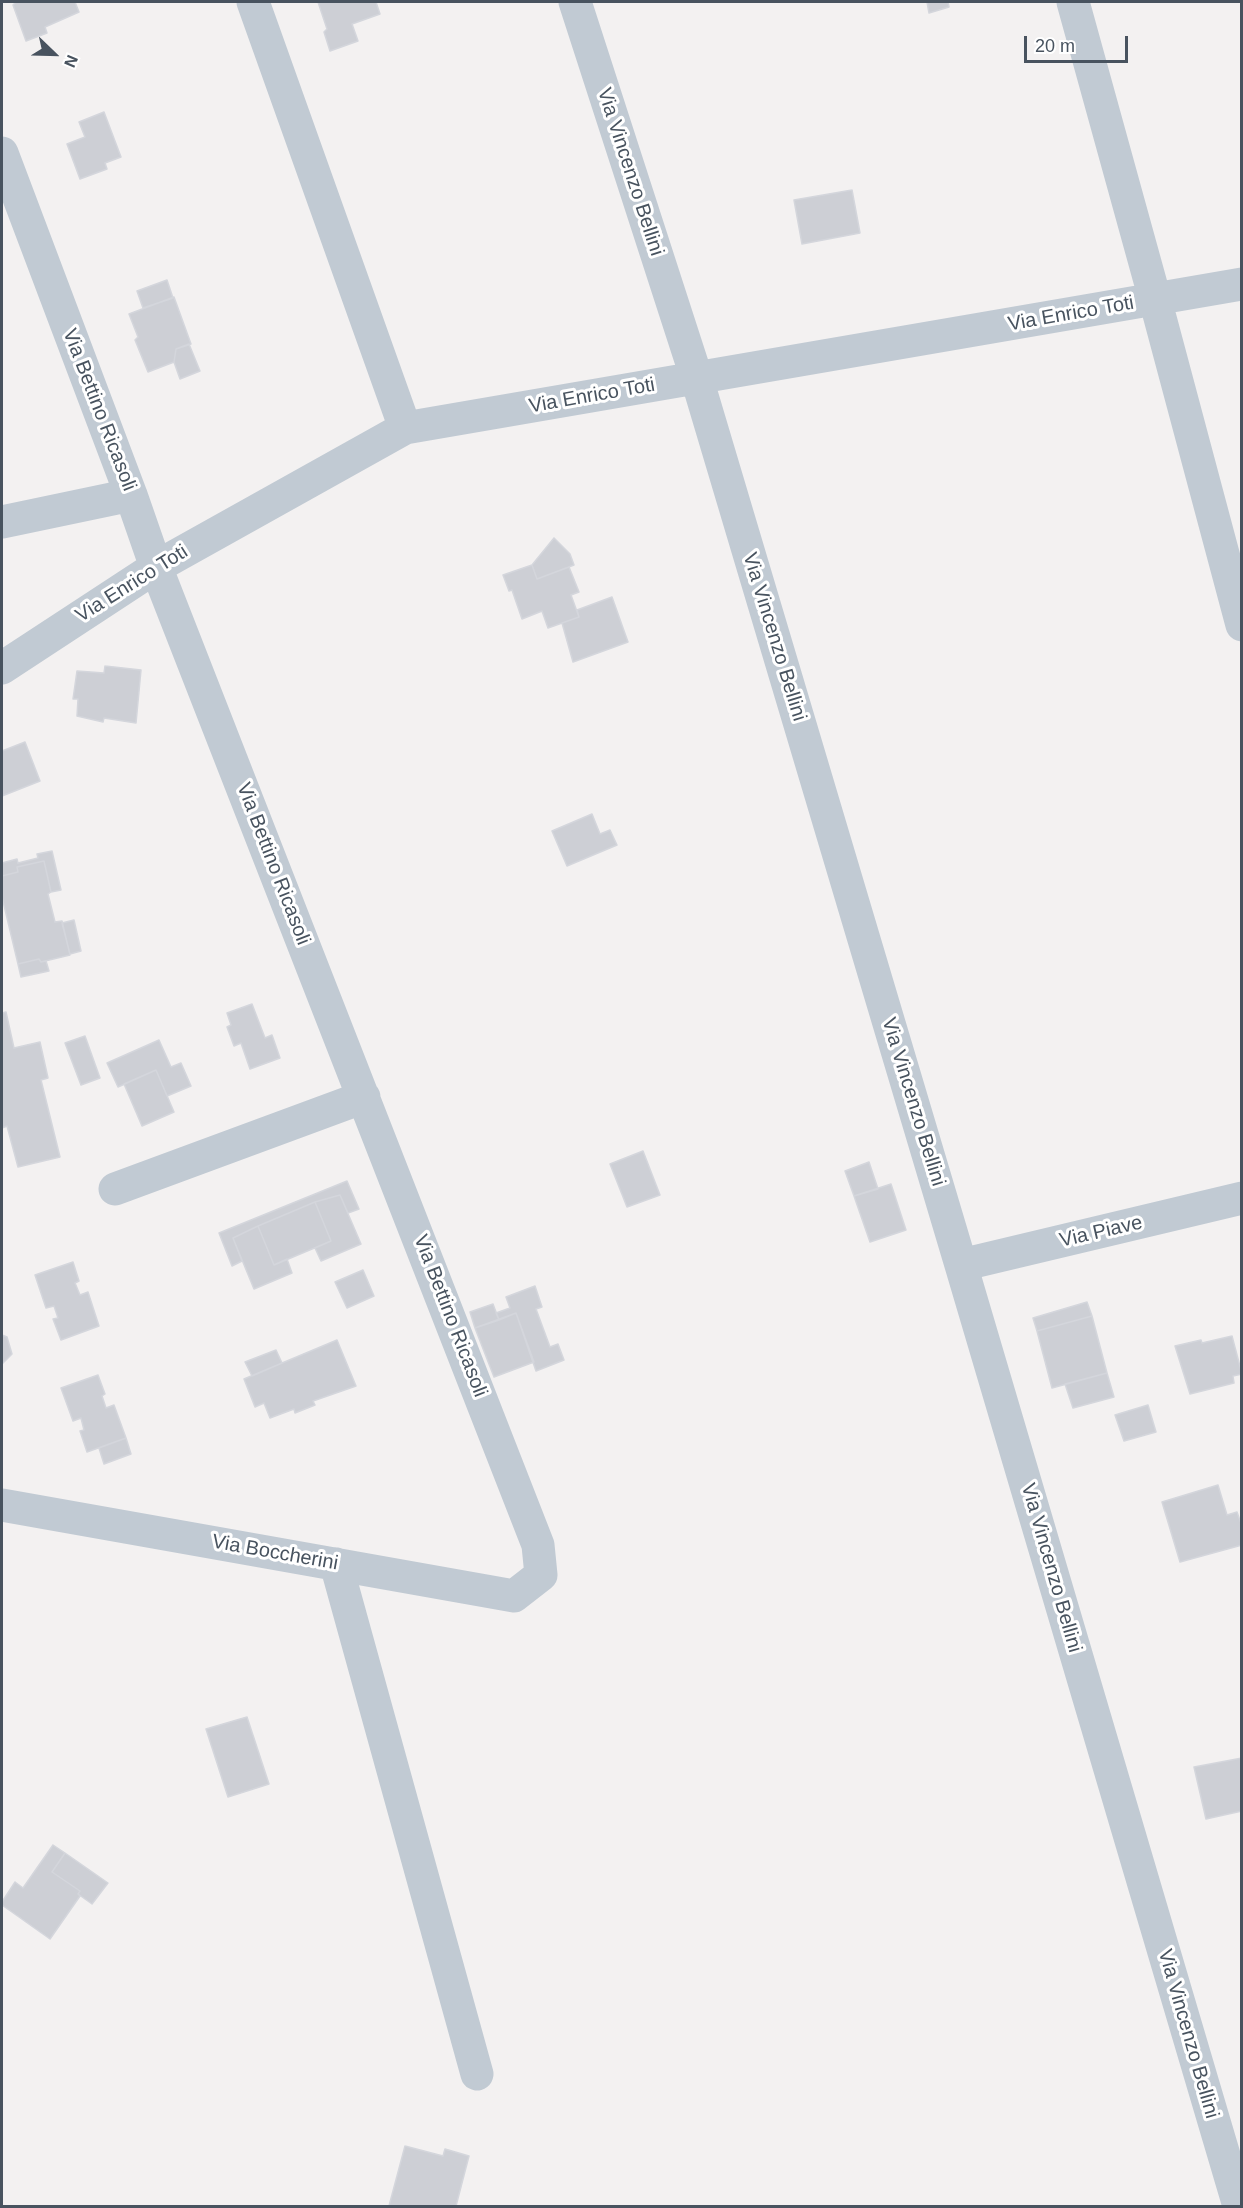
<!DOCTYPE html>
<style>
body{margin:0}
#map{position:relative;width:1243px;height:2208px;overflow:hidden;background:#f3f1f1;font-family:Arial,sans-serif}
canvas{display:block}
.frame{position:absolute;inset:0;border:3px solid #48535f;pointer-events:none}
.north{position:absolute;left:24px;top:24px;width:60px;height:60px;-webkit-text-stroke:4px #fff;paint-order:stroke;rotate:113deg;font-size:16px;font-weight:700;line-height:24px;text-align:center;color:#48535f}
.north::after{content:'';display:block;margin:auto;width:21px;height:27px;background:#48535f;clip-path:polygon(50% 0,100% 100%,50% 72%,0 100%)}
.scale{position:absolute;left:1024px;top:36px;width:104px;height:27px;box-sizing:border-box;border:3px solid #48535f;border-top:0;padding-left:8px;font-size:18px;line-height:21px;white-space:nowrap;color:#48535f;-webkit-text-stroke:4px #fff;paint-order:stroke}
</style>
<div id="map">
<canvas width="1243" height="2208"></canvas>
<div class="frame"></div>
<div class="north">N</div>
<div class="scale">20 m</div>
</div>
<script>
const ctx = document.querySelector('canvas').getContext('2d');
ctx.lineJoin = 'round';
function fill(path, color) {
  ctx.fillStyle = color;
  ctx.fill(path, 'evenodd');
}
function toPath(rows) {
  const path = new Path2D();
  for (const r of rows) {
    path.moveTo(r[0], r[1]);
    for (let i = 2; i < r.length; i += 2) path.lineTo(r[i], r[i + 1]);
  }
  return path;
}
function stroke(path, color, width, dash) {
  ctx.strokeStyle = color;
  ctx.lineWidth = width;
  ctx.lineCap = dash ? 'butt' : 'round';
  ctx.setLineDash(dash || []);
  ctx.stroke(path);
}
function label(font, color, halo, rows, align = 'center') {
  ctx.font = font + ' Arial,sans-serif';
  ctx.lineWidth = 6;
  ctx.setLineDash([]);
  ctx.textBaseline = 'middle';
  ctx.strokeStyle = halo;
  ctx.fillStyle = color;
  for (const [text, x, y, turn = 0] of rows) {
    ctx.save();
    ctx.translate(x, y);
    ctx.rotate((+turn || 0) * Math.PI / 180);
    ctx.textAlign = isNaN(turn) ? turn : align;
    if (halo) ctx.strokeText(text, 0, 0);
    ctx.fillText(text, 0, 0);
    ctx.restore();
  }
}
const building = toPath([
 [16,2,75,2,79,12,45,27,47,33,26,41,13,5,16,2],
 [318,2,376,2,380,14,352,24,358,41,330,51,324,32,327,29,318,2],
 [927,2,948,2,949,7,929,13,927,2],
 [104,112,121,157,105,163,107,169,80,179,67,144,85,137,79,122,104,112],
 [852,190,860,233,802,244,794,200,852,190],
 [167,280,173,298,143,308,137,291,167,280],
 [174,297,191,344,176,349,174,362,148,372,135,340,138,337,129,314,174,297],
 [189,344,200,371,180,379,174,362,176,349,189,344],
 [554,538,570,554,574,565,537,579,532,565,554,538],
 [532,565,537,579,569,567,579,592,571,595,579,617,548,628,542,611,522,619,512,590,509,591,503,575,532,565],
 [612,597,628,642,573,662,562,623,579,617,577,610,612,597],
 [105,666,141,670,136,723,104,718,103,722,77,716,78,699,73,699,77,671,104,673,105,666],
 [25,742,40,781,2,796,2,751,25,742],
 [592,814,600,834,610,830,617,845,567,866,552,831,592,814],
 [52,851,61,890,51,892,44,861,17,867,18,872,2,876,2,863,17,859,18,863,38,858,37,854,52,851],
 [44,861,51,892,48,894,55,922,62,921,70,955,41,962,39,959,18,964,2,897,2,876,18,872,17,867,44,861],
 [74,920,81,951,70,954,62,923,74,920],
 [39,959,41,962,46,961,49,971,21,977,18,964,39,959],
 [252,1004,265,1038,272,1035,280,1058,250,1069,241,1043,234,1046,227,1027,231,1025,227,1013,252,1004],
 [6,1012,14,1048,40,1042,48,1078,41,1080,60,1157,18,1167,7,1126,2,1128,2,1013,6,1012],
 [85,1036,100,1078,81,1085,65,1043,85,1036],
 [159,1040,171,1067,181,1063,191,1086,167,1096,156,1070,118,1087,107,1063,159,1040],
 [156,1070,174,1112,142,1126,124,1084,156,1070],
 [643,1151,660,1195,627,1207,610,1164,643,1151],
 [869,1162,878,1189,854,1196,845,1171,869,1162],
 [347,1181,359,1209,348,1213,340,1195,315,1202,258,1226,233,1238,242,1261,232,1266,219,1233,347,1181],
 [891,1184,906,1230,870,1242,854,1196,891,1184],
 [340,1195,361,1244,321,1261,315,1248,331,1241,315,1202,340,1195],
 [315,1202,331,1241,274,1265,258,1226,315,1202],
 [258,1226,274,1265,287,1259,292,1273,254,1289,233,1238,258,1226],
 [73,1262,79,1281,75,1283,80,1295,88,1292,99,1326,61,1340,53,1319,58,1318,54,1306,46,1308,35,1275,73,1262],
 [363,1270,374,1296,347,1308,335,1282,363,1270],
 [535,1286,542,1307,536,1309,550,1347,558,1344,564,1360,536,1371,516,1313,499,1320,496,1313,510,1308,506,1297,535,1286],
 [1087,1302,1092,1316,1037,1331,1033,1318,1087,1302],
 [493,1304,499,1320,475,1328,470,1312,493,1304],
 [516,1313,534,1362,494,1377,475,1328,516,1313],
 [1092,1316,1107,1373,1052,1388,1037,1331,1092,1316],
 [2,1335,7,1337,12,1354,2,1364,2,1335],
 [1232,1336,1242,1374,1233,1376,1234,1383,1190,1394,1175,1346,1201,1340,1202,1343,1232,1336],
 [337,1340,356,1386,313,1401,315,1405,295,1413,294,1409,270,1418,264,1403,255,1407,244,1379,337,1340],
 [276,1350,282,1363,252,1376,245,1362,276,1350],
 [1107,1373,1114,1397,1073,1408,1065,1384,1107,1373],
 [98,1375,105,1394,102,1396,106,1408,114,1405,126,1438,87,1452,80,1431,84,1430,81,1418,73,1421,61,1388,98,1375],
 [1148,1405,1156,1432,1124,1441,1115,1415,1148,1405],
 [126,1438,131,1454,104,1464,99,1448,126,1438],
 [1218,1485,1227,1515,1237,1512,1242,1526,1242,1545,1180,1562,1162,1502,1218,1485],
 [247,1717,269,1784,228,1797,206,1729,247,1717],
 [1242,1758,1242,1811,1206,1819,1194,1767,1242,1758],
 [53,1845,65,1853,52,1872,80,1891,78,1894,80,1896,50,1939,2,1905,2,1902,15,1882,23,1888,53,1845],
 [65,1853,108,1883,92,1904,78,1894,80,1891,52,1872,65,1853],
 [405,2146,443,2156,445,2149,469,2156,456,2206,389,2206,405,2146]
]);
const street = toPath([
 [253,2,405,428],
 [575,2,697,379,961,1265,1239,2206],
 [1073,2,1155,299,1242,625],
 [2,153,131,495,156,567,538,1545,541,1575,514,1596,2,1505],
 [2,522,131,495],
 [2,668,156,567,405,428,1242,284],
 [115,1189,364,1097],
 [961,1265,1242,1198],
 [336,1564,477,2074]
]);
const streetNames = [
 ["Via Vincenzo Bellini",630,172,72],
 ["Via Enrico Toti",1071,314,-10],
 ["Via Enrico Toti",592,396,-10],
 ["Via Bettino Ricasoli",99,410,69],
 ["Via Enrico Toti",132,584,-32],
 ["Via Vincenzo Bellini",774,637,73],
 ["Via Bettino Ricasoli",273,864,69],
 ["Via Vincenzo Bellini",913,1102,73],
 ["Via Piave",1101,1232,-13],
 ["Via Bettino Ricasoli",450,1316,69],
 ["Via Boccherini",275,1553,10],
 ["Via Vincenzo Bellini",1051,1568,74],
 ["Via Vincenzo Bellini",1188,2034,74]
];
fill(building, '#cdcfd5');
stroke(building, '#d4d6dc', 1.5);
stroke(street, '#c1cad3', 33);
label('20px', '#48535f', '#fff', streetNames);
</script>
